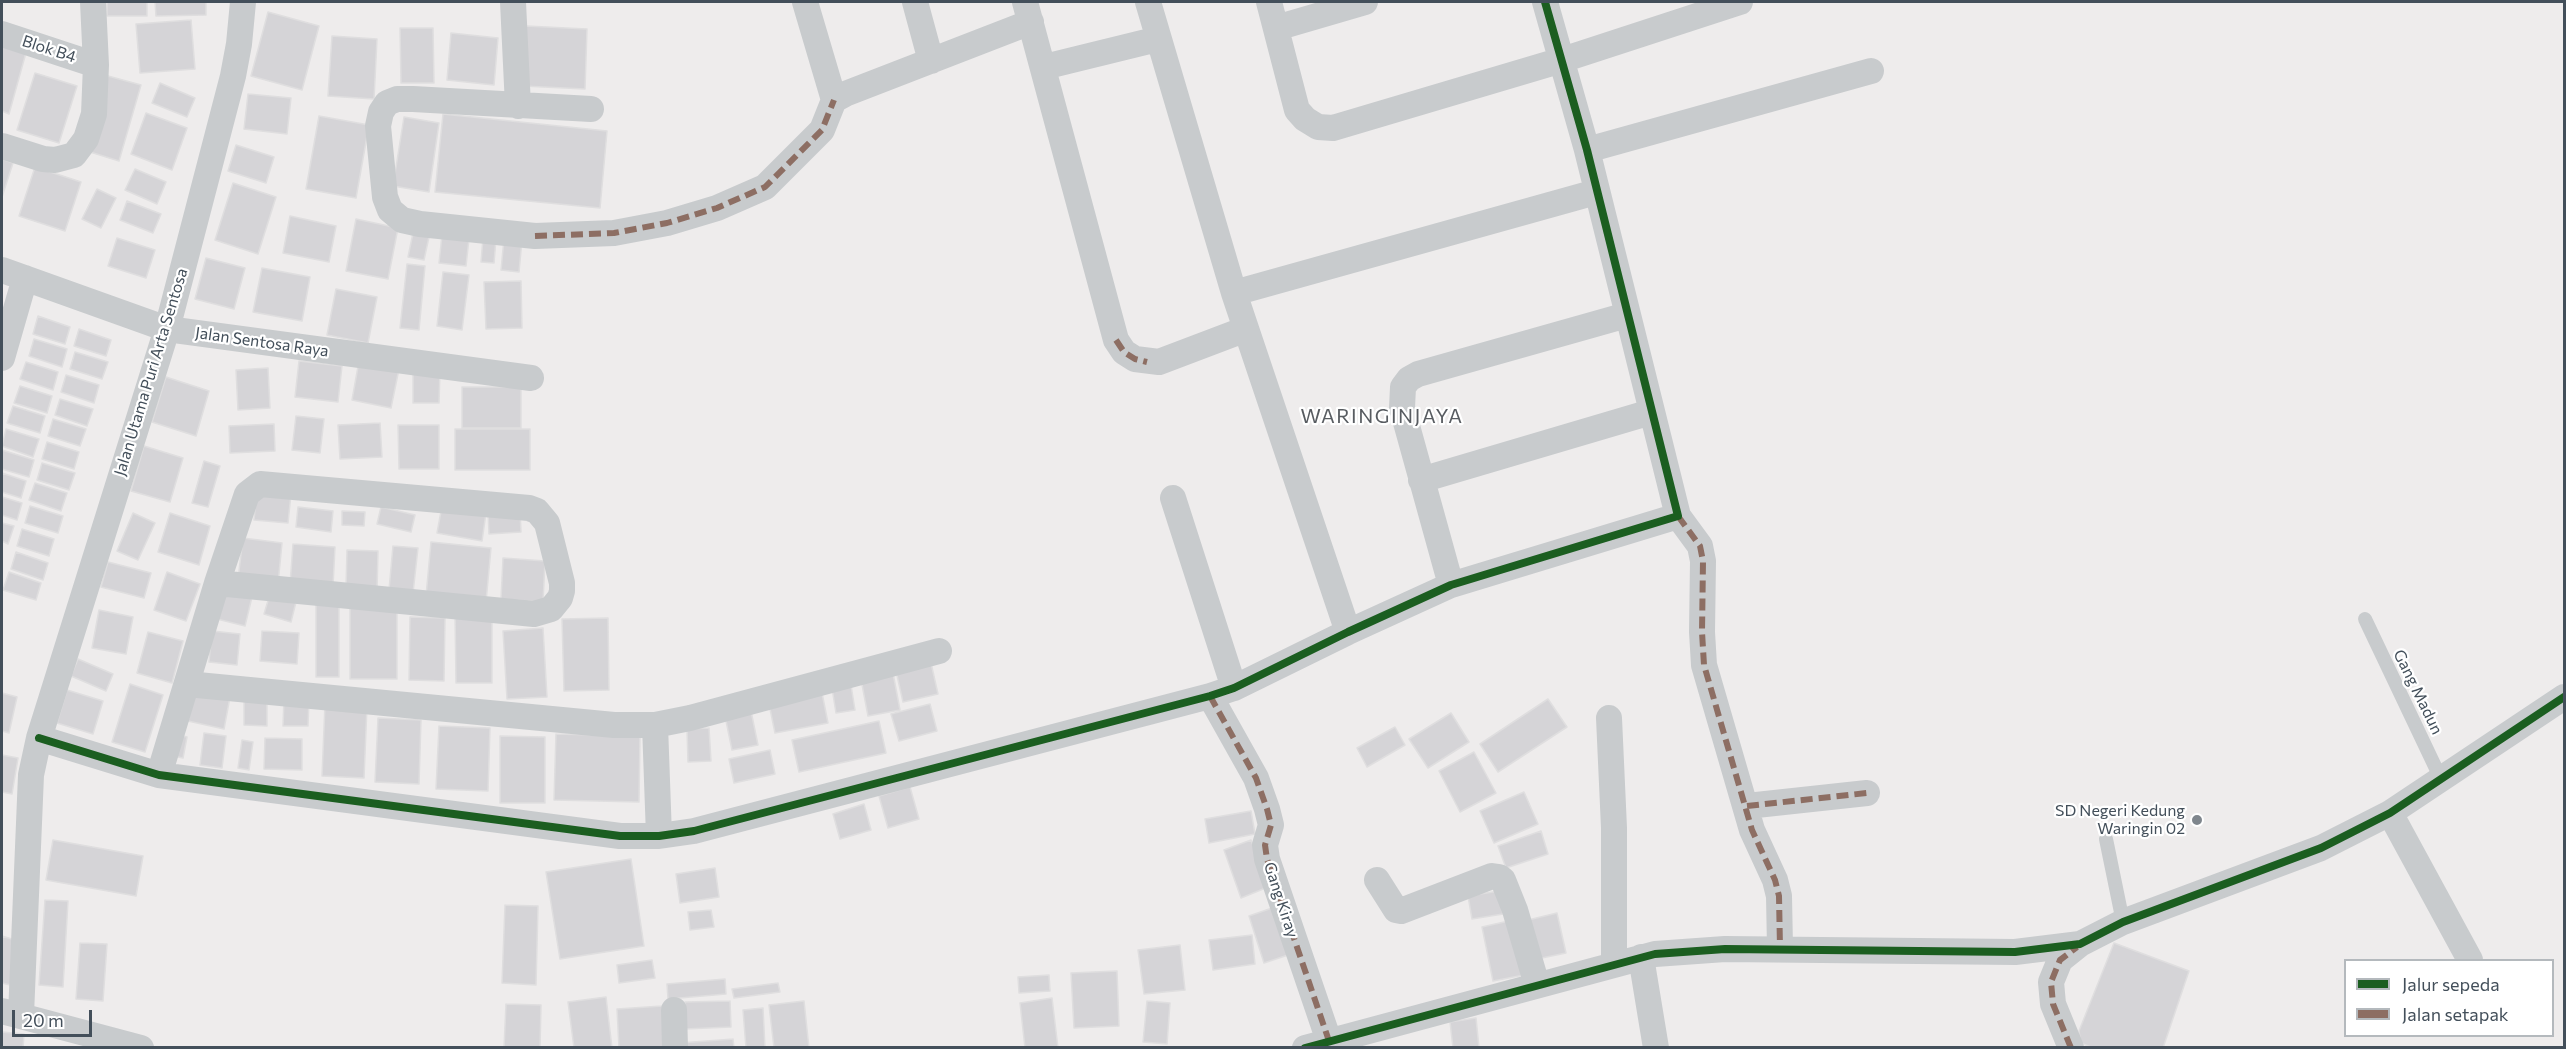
<!DOCTYPE html>
<style>
body{margin:0}
#map{position:relative;width:2566px;height:1049px;overflow:hidden;background:#eeecec;font-family:Commissioner,sans-serif}
canvas{display:block}
.frame{position:absolute;inset:0;border:3px solid #434f5a;pointer-events:none}
.legend{position:absolute;left:2344px;top:959px;width:210px;height:78px;box-sizing:border-box;background:#fff;border:2px solid #b4b9bd;margin:0;padding:8px 10px;list-style:none;font-size:18px;color:#434f5a}
.legend li{display:flex;align-items:center;gap:12px;height:30px}
.legend b{width:30px;border:2px solid #b4b9bd}
.scale{position:absolute;left:12px;top:1010px;width:80px;height:27px;box-sizing:border-box;border:3px solid #434f5a;border-top:0;padding-left:8px;font-size:18px;line-height:21px;white-space:nowrap;color:#434f5a;-webkit-text-stroke:4px #fff;paint-order:stroke}
</style>
<div id="map">
<canvas width="2566" height="1049"></canvas>
<div class="frame"></div>
<ul class="legend">
<li><b style="height:8px;background:#1b5e20"></b>Jalur sepeda</li>
<li><b style="height:8px;background:#8d6e63"></b>Jalan setapak</li>
</ul>
<div class="scale">20 m</div>
</div>
<script>
const ctx = document.querySelector('canvas').getContext('2d');
ctx.lineJoin = 'round';
function fill(path, color) {
  ctx.fillStyle = color;
  ctx.fill(path, 'evenodd');
}
function toPath(rows) {
  const path = new Path2D();
  for (const r of rows) {
    path.moveTo(r[0], r[1]);
    for (let i = 2; i < r.length; i += 2) path.lineTo(r[i], r[i + 1]);
  }
  return path;
}
function stroke(path, color, width, dash) {
  ctx.strokeStyle = color;
  ctx.lineWidth = width;
  ctx.lineCap = dash ? 'butt' : 'round';
  ctx.setLineDash(dash || []);
  ctx.stroke(path);
}
function label(font, color, halo, rows, align = 'center') {
  ctx.font = font + ' Commissioner,sans-serif';
  ctx.lineWidth = 4.5;
  ctx.setLineDash([]);
  ctx.textBaseline = 'middle';
  ctx.strokeStyle = halo;
  ctx.fillStyle = color;
  for (const [text, x, y, turn = 0] of rows) {
    ctx.save();
    ctx.translate(x, y);
    ctx.rotate((+turn || 0) * Math.PI / 180);
    ctx.textAlign = isNaN(turn) ? turn : align;
    if (halo) ctx.strokeText(text, 0, 0);
    ctx.fillText(text, 0, 0);
    ctx.restore();
  }
}
const building = toPath([
 [107,2,147,2,147,16,107,16,107,2],
 [155,2,206,2,206,15,156,16,155,2],
 [268,12,319,26,302,90,251,76,268,12],
 [191,20,195,69,140,73,136,24,191,20],
 [526,26,587,29,585,89,523,86,526,26],
 [400,28,433,28,434,83,401,83,400,28],
 [451,33,498,38,494,85,447,80,451,33],
 [332,36,377,39,374,99,328,96,332,36],
 [2,42,27,49,9,114,2,111,2,42],
 [35,73,77,86,59,143,17,130,35,73],
 [108,76,141,85,119,161,87,151,108,76],
 [160,83,195,98,187,117,152,103,160,83],
 [248,94,291,98,287,134,244,129,248,94],
 [146,113,187,128,172,170,131,154,146,113],
 [443,114,607,131,600,208,435,192,443,114],
 [319,116,369,125,356,198,306,189,319,116],
 [404,117,439,123,429,192,393,186,404,117],
 [236,145,274,157,266,183,228,171,236,145],
 [2,159,13,163,2,197,2,159],
 [35,167,81,182,65,231,19,216,35,167],
 [135,169,166,182,157,204,125,190,135,169],
 [233,183,276,197,258,254,215,240,233,183],
 [97,189,116,198,101,228,82,219,97,189],
 [127,201,161,214,153,233,120,220,127,201],
 [290,216,336,226,329,262,283,253,290,216],
 [356,219,398,228,388,279,346,271,356,219],
 [413,233,429,237,424,260,408,257,413,233],
 [442,235,469,239,466,266,439,263,442,235],
 [117,238,155,250,146,278,108,266,117,238],
 [483,238,496,239,494,263,481,262,483,238],
 [504,239,522,240,519,272,501,270,504,239],
 [206,258,245,268,234,309,195,299,206,258],
 [407,264,425,266,419,330,400,328,407,264],
 [262,268,310,277,302,321,253,312,262,268],
 [443,272,469,275,462,330,437,326,443,272],
 [521,281,522,328,486,329,484,282,521,281],
 [336,289,377,297,368,343,327,335,336,289],
 [38,316,70,327,65,344,33,334,38,316],
 [79,329,111,340,106,356,74,346,79,329],
 [34,339,67,349,62,367,29,356,34,339],
 [75,352,108,362,102,379,70,369,75,352],
 [299,361,342,366,338,402,295,397,299,361],
 [359,361,399,369,391,408,352,400,359,361],
 [26,362,58,372,53,390,20,379,26,362],
 [268,368,270,408,238,410,236,370,268,368],
 [413,370,440,370,439,403,413,403,413,370],
 [66,375,99,385,94,403,61,392,66,375],
 [166,377,209,391,196,436,152,422,166,377],
 [20,386,52,396,47,413,14,403,20,386],
 [462,387,521,387,521,428,462,428,462,387],
 [60,399,93,409,87,426,55,415,60,399],
 [13,406,45,416,40,433,7,423,13,406],
 [296,416,324,419,320,453,292,450,296,416],
 [53,419,86,429,80,446,48,436,53,419],
 [380,423,382,457,340,459,338,425,380,423],
 [274,424,275,451,230,453,229,426,274,424],
 [398,425,439,425,439,469,399,469,398,425],
 [6,429,39,439,33,457,2,446,6,429],
 [455,429,530,429,530,470,455,470,455,429],
 [47,442,79,452,74,469,42,459,47,442],
 [144,446,183,458,170,502,131,491,144,446],
 [2,450,34,460,29,477,2,469,2,450],
 [204,461,220,466,208,507,192,503,204,461],
 [42,463,75,473,69,490,37,480,42,463],
 [2,473,26,481,21,498,2,492,2,473],
 [35,483,67,493,61,511,29,500,35,483],
 [257,490,291,494,288,523,254,520,257,490],
 [2,497,22,503,17,520,2,515,2,497],
 [30,506,63,516,58,533,25,523,30,506],
 [442,506,486,513,482,541,437,533,442,506],
 [298,507,333,511,331,532,296,527,298,507],
 [381,507,415,515,411,532,377,524,381,507],
 [342,511,365,512,364,526,342,525,342,511],
 [520,511,521,532,489,534,488,512,520,511],
 [133,513,155,523,138,560,117,551,133,513],
 [170,513,210,526,199,565,158,552,170,513],
 [2,523,14,526,8,544,2,541,2,523],
 [22,529,54,539,49,556,17,546,22,529],
 [243,538,282,543,278,584,238,579,243,538],
 [431,542,491,548,486,602,426,596,431,542],
 [293,544,335,547,333,586,290,584,293,544],
 [393,546,418,548,413,593,389,590,393,546],
 [347,550,378,551,377,590,346,588,347,550],
 [16,552,48,563,43,580,11,569,16,552],
 [503,558,545,561,543,602,501,599,503,558],
 [108,562,151,573,144,598,101,587,108,562],
 [9,572,41,583,36,600,3,590,9,572],
 [167,572,200,584,186,621,154,610,167,572],
 [223,591,252,597,245,626,217,619,223,591],
 [270,594,296,602,291,622,264,614,270,594],
 [316,600,339,600,339,677,316,677,316,600],
 [397,605,397,679,350,679,350,606,397,605],
 [99,610,133,617,126,654,92,648,99,610],
 [455,613,492,613,492,683,456,683,455,613],
 [410,617,445,618,444,681,409,680,410,617],
 [608,618,609,690,564,691,562,619,608,618],
 [543,628,547,697,507,699,503,631,543,628],
 [212,631,240,634,237,665,209,662,212,631],
 [262,631,299,633,297,664,260,661,262,631],
 [148,632,183,641,172,683,137,673,148,632],
 [78,659,113,674,106,691,71,676,78,659],
 [931,663,938,694,903,702,896,671,931,663],
 [892,668,900,710,868,716,860,674,892,668],
 [850,679,855,710,836,713,831,682,850,679],
 [130,684,163,695,145,752,112,742,130,684],
 [67,690,103,701,93,734,57,723,67,690],
 [195,690,230,697,224,729,188,721,195,690],
 [2,693,17,697,9,733,2,731,2,693],
 [822,693,828,723,775,733,769,704,822,693],
 [244,695,267,695,267,726,244,725,244,695],
 [284,698,309,699,308,726,283,726,284,698],
 [1548,699,1567,727,1498,772,1480,744,1548,699],
 [325,704,367,706,364,778,322,776,325,704],
 [930,704,937,731,899,741,891,714,930,704],
 [751,711,758,745,732,750,725,716,751,711],
 [1451,713,1469,742,1428,768,1409,739,1451,713],
 [378,718,421,720,419,784,375,782,378,718],
 [879,721,886,753,799,772,792,740,879,721],
 [439,726,490,728,488,791,436,789,439,726],
 [1395,727,1405,745,1367,767,1357,748,1395,727],
 [709,728,711,761,688,762,687,729,709,728],
 [204,733,226,736,222,768,200,765,204,733],
 [556,734,640,736,639,802,554,800,556,734],
 [178,735,187,737,183,758,173,756,178,735],
 [500,736,545,737,545,803,500,803,500,736],
 [265,738,302,739,302,770,264,769,265,738],
 [242,740,253,742,249,770,238,768,242,740],
 [770,750,775,774,734,783,729,759,770,750],
 [1474,752,1496,793,1460,812,1439,771,1474,752],
 [2,755,18,758,12,794,2,792,2,755],
 [910,787,919,819,888,828,879,796,910,787],
 [1524,792,1538,824,1494,843,1480,811,1524,792],
 [864,804,871,830,840,839,833,814,864,804],
 [1251,811,1255,834,1209,843,1205,819,1251,811],
 [1541,831,1548,854,1506,868,1498,846,1541,831],
 [53,840,143,856,136,896,46,880,53,840],
 [1251,840,1268,887,1241,898,1224,850,1251,840],
 [631,859,644,946,560,959,546,872,631,859],
 [715,868,719,897,680,903,676,874,715,868],
 [1499,891,1503,914,1472,919,1468,896,1499,891],
 [45,900,68,901,63,987,39,985,45,900],
 [505,905,538,906,536,985,502,983,505,905],
 [1275,907,1291,954,1264,963,1249,916,1275,907],
 [711,910,714,927,690,930,688,912,711,910],
 [1557,913,1566,953,1537,959,1528,920,1557,913],
 [1513,920,1524,975,1493,981,1482,927,1513,920],
 [1252,935,1255,964,1213,970,1209,940,1252,935],
 [2,936,22,942,10,985,2,983,2,936],
 [80,943,107,944,103,1001,76,999,80,943],
 [2114,943,2189,971,2163,1048,2093,1048,2081,1043,2079,1031,2114,943],
 [1180,945,1185,990,1144,994,1138,950,1180,945],
 [652,960,655,978,619,983,617,965,652,960],
 [1117,971,1119,1026,1074,1028,1071,973,1117,971],
 [1049,975,1050,991,1019,993,1018,977,1049,975],
 [725,979,726,994,668,999,667,984,725,979],
 [778,983,780,992,734,998,732,989,778,983],
 [606,997,612,1048,574,1048,568,1002,606,997],
 [1052,998,1058,1048,1025,1048,1020,1003,1052,998],
 [730,1001,731,1027,685,1029,685,1002,730,1001],
 [804,1001,809,1048,774,1048,769,1005,804,1001],
 [1147,1001,1170,1003,1167,1044,1143,1042,1147,1001],
 [506,1004,541,1005,540,1048,504,1048,506,1004],
 [662,1006,665,1048,619,1048,617,1009,662,1006],
 [763,1008,765,1048,746,1048,743,1010,763,1008],
 [1476,1018,1479,1048,1453,1048,1450,1022,1476,1018],
 [2,1032,24,1034,23,1048,2,1048,2,1032],
 [733,1039,734,1048,681,1048,680,1043,733,1039]
]);
const lane = toPath([
 [2365,619,2441,779],
 [2106,839,2123,922]
]);
const street = toPath([
 [513,2,518,106],
 [805,2,834,100],
 [915,2,931,61],
 [1025,2,1116,340,1124,352,1135,359,1159,362,1246,329],
 [1148,2,1234,293,1348,632],
 [1269,2,1297,110,1305,119,1318,127,1333,128,1562,60,1740,2],
 [1276,28,1365,2],
 [2,34,96,65],
 [1044,67,1158,39],
 [591,109,413,99,397,99,387,103,381,112,378,126,385,197,390,210,402,220,420,224,535,236,614,233,667,223,717,208,765,187,822,130,834,100,845,94,1031,22],
 [2,146,43,159,55,160,74,155,86,139,94,114,96,65,93,2],
 [1587,150,1871,71],
 [2,270,167,329,531,378],
 [1234,293,1596,192],
 [2,358,25,278],
 [1421,480,1651,412],
 [1173,498,1234,688],
 [1678,516,1700,546,1703,561,1702,632,1704,665,1752,830,1775,880,1779,896,1780,948],
 [1451,585,1402,408,1403,387,1409,379,1418,374,1627,315],
 [187,684,614,725,655,725,690,718,939,651],
 [1210,696,1256,778,1267,809,1271,825,1265,845,1267,859,1329,1041],
 [1609,718,1614,828,1614,964],
 [655,725,659,836],
 [39,738,159,775,620,836,659,836,694,831,1210,696,1234,688,1348,632,1451,585,1678,516,1587,150,1545,2],
 [159,775,217,583,247,494,260,484,529,508,537,511,547,523,562,583,562,591,560,598,551,609,534,614,217,583],
 [1747,806,1867,793],
 [2390,813,2470,960],
 [1377,880,1396,910,1401,911,1492,876,1499,877,1503,880,1515,910,1537,985],
 [1641,957,1656,1048],
 [674,1010,675,1048],
 [2,1011,141,1048],
 [21,1015,31,775,39,738,167,329,233,76,239,44,243,2],
 [1305,1048,1655,954,1725,949,2015,952,2080,944,2123,922,2321,848,2390,813,2564,697],
 [2071,1048,2053,1004,2051,982,2060,960,2080,944]
]);
const quiet = toPath([
 [535,236,614,233,667,223,717,208,765,187,822,130,834,100],
 [1116,340,1124,352,1135,359,1147,362],
 [1678,516,1700,546,1703,561,1702,632,1704,665,1752,830,1775,880,1779,896,1780,948],
 [1210,696,1256,778,1267,809,1271,825,1265,845,1267,859,1329,1041],
 [1747,806,1867,793],
 [2071,1048,2053,1004,2051,982,2060,960,2077,947]
]);
const cycleway = toPath([
 [39,738,159,775,620,836,659,836,694,831,1210,696,1234,688,1348,632,1451,585,1678,516,1587,150,1545,2],
 [1305,1048,1655,954,1725,949,2015,952,2080,944,2123,922,2321,848,2390,813,2564,697]
]);
const markers = [
 [2197,820,6,"#7f868d"]
];
const streetNames = [
 ["Blok B4",49,49,18],
 ["Jalan Sentosa Raya",262,342,8],
 ["Jalan Utama Puri Arta Sentosa",151,372,-73],
 ["Gang Madun",2418,692,64],
 ["Gang Kiray",1281,900,72]
];
const poiNames = [
 ["SD Negeri Kedung",2185,811],
 ["Waringin 02",2185,829]
];
const quarterNames = [
 ["WARINGINJAYA",1382,416]
];
fill(building, '#d5d4d7');
stroke(building, '#dfdedf', 1.5);
stroke(lane, '#c8cbcd', 14);
stroke(street, '#c8cbcd', 26);
stroke(quiet, '#8d6e63', 6, [12, 6]);
stroke(cycleway, '#1b5e20', 8);
for (const [x, y, r, color] of markers) {
  const dot = new Path2D();
  dot.arc(x, y, r, 0, 2 * Math.PI);
  ctx.fillStyle = color;
  ctx.fill(dot);
  stroke(dot, '#fff', 2);
}
label('16px', '#434f5a', '#fff', streetNames);
label('16px', '#434f5a', '#fff', poiNames, 'right');
ctx.letterSpacing = '1.5px';
label('20px', '#585c61', '#fff', quarterNames);
ctx.letterSpacing = '0px';
</script>
